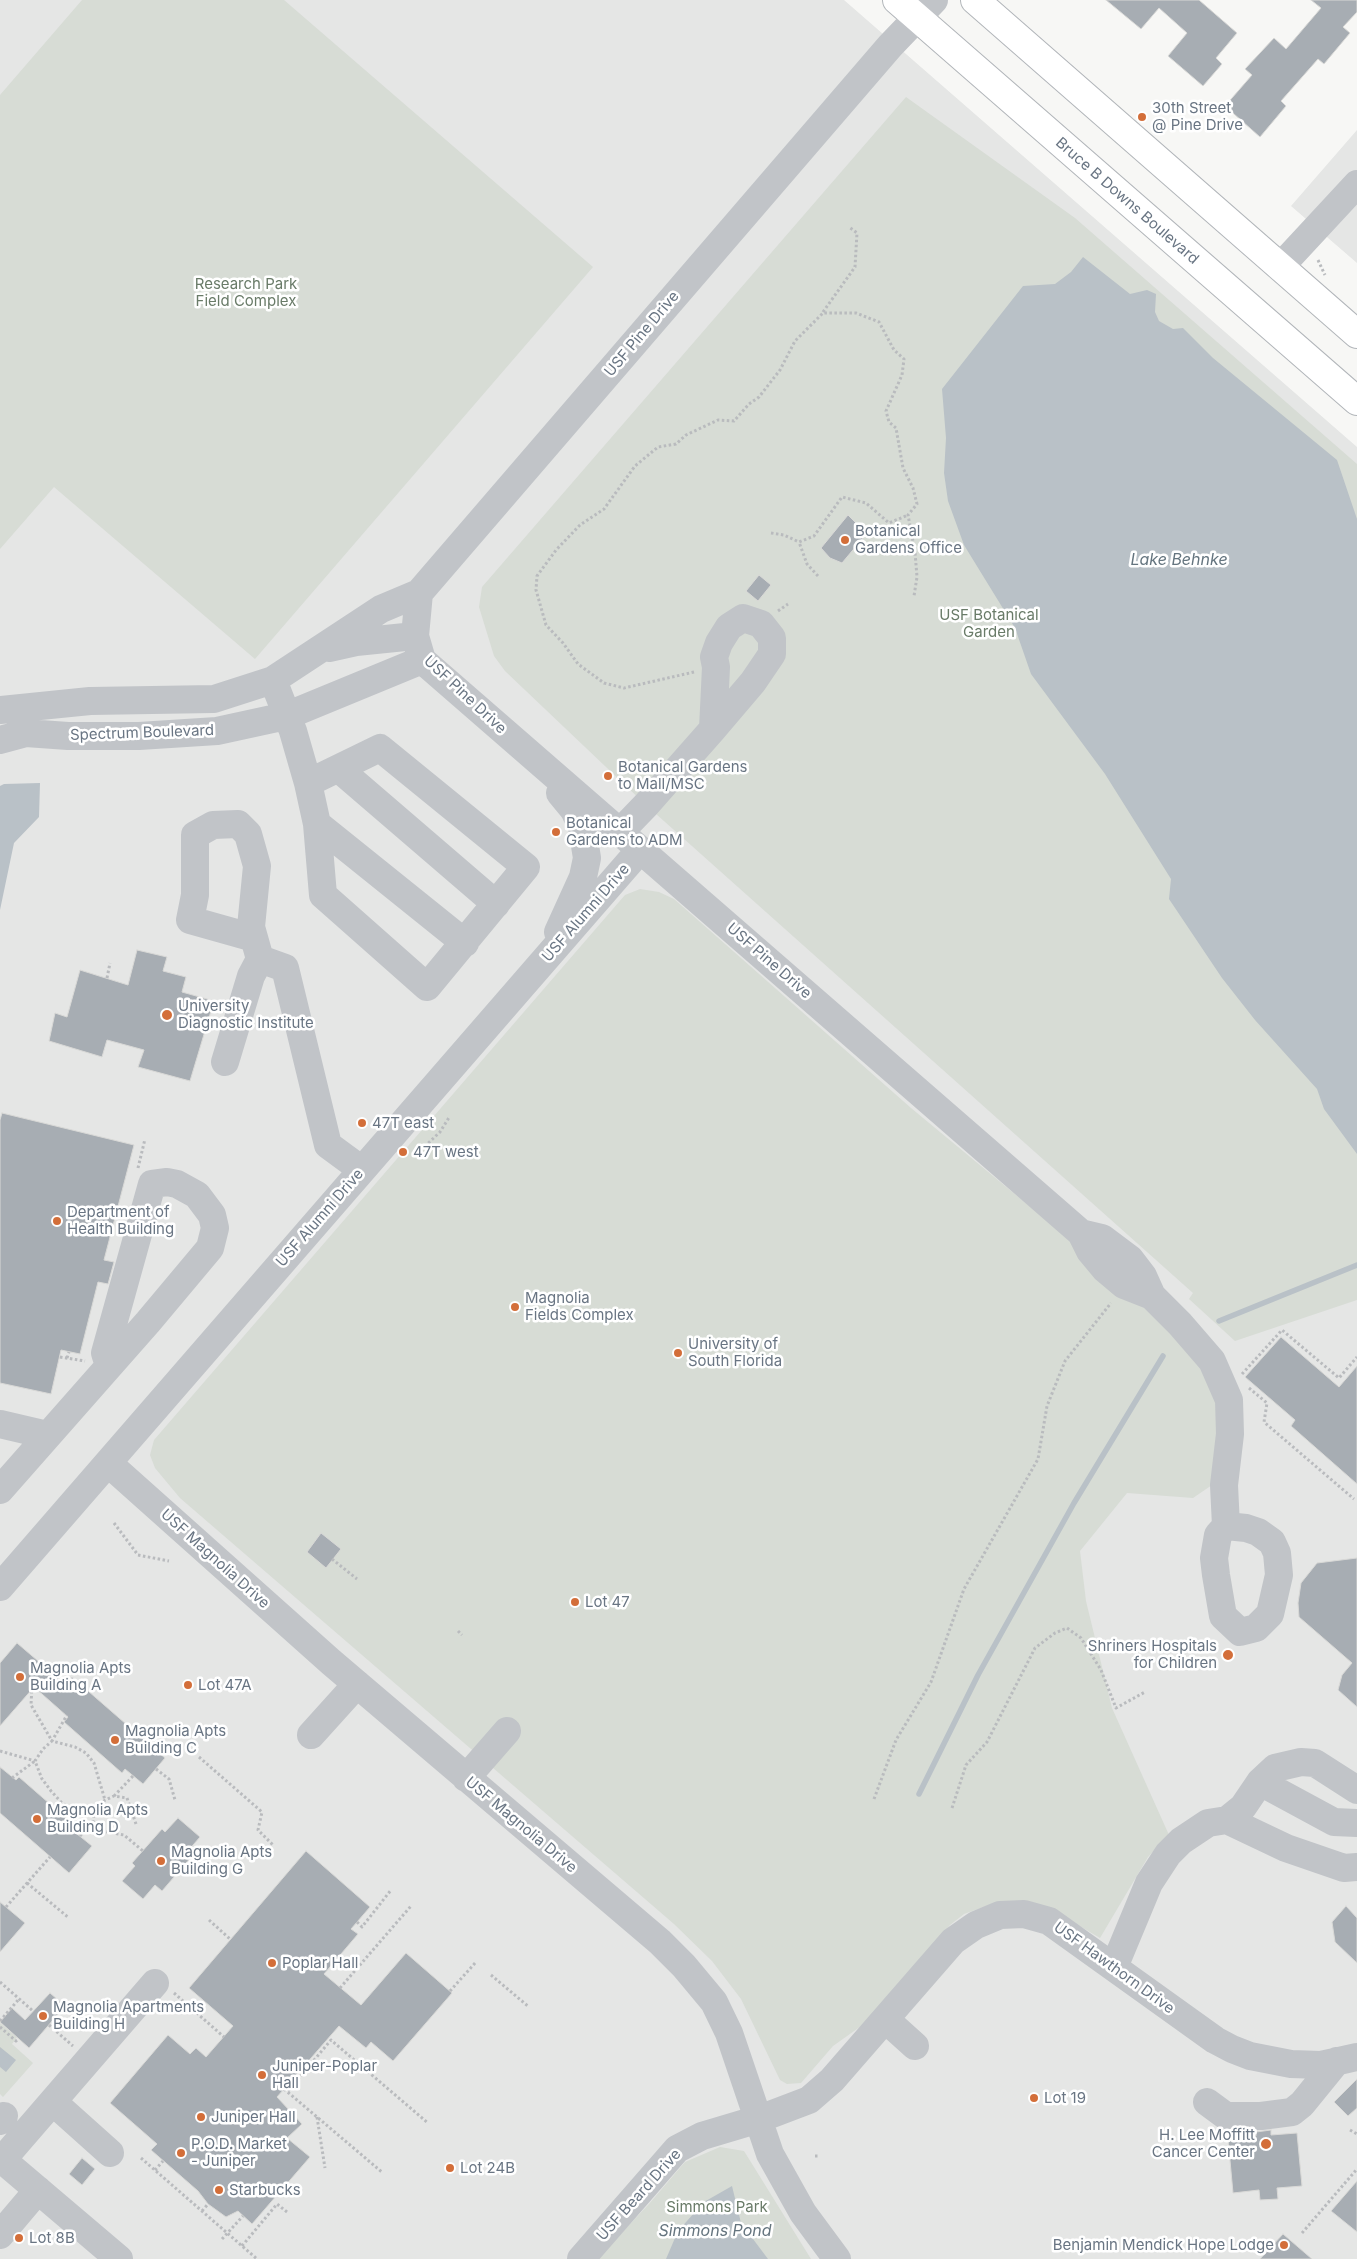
<!DOCTYPE html>
<style>
body{margin:0}
canvas{display:block;background:#f7f7f5}
</style>
<canvas width="1357" height="2259"></canvas>
<script>
const ctx = document.querySelector('canvas').getContext('2d');
ctx.lineJoin = 'round';
function fill(path, color) {
  ctx.fillStyle = color;
  ctx.fill(path, 'evenodd');
}
function toPath(rows) {
  const path = new Path2D();
  for (const r of rows) {
    path.moveTo(r[0], r[1]);
    for (let i = 2; i < r.length; i += 2) path.lineTo(r[i], r[i + 1]);
  }
  return path;
}
function stroke(path, color, width, dash) {
  ctx.strokeStyle = color;
  ctx.lineWidth = width;
  ctx.lineCap = dash ? 'butt' : 'round';
  ctx.setLineDash(dash || []);
  ctx.stroke(path);
}
function label(font, color, halo, rows, align = 'center') {
  ctx.font = font + ' Inter,sans-serif';
  ctx.lineWidth = 5;
  ctx.setLineDash([]);
  ctx.textBaseline = 'middle';
  ctx.strokeStyle = halo;
  ctx.fillStyle = color;
  for (const [text, x, y, turn = 0] of rows) {
    ctx.save();
    ctx.translate(x, y);
    ctx.rotate((+turn || 0) * Math.PI / 180);
    ctx.textAlign = isNaN(turn) ? turn : align;
    if (halo) ctx.strokeText(text, 0, 0);
    ctx.fillText(text, 0, 0);
    ctx.restore();
  }
}
const built = toPath([
 [0,0,844,0,1357,447,1357,2259,0,2259],
 [1357,130,1357,263,1291,206]
]);
const green = toPath([
 [82,0,284,0,593,267,255,659,54,487,0,549,0,95],
 [906,97,1075,218,1357,464,1357,1300,1235,1341,1189,1299,1193,1293,646,805,505,671,494,656,479,607,482,587],
 [640,889,659,892,674,899,911,1108,1180,1331,1217,1393,1218,1438,1212,1485,1193,1498,1127,1493,1080,1551,1086,1601,1112,1708,1169,1835,1148,1857,1100,1938,1078,1925,992,1904,964,1914,950,1925,864,2024,833,2046,801,2083,787,2084,780,2080,741,1999,712,1961,674,1924,180,1498,155,1468,150,1455,154,1440,625,895],
 [0,2023,17,2037,12,2044,33,2063,3,2097,0,2094],
 [720,2147,744,2151,811,2259,594,2259,616,2239,649,2204,685,2162]
]);
const water = toPath([
 [1083,257,1130,294,1147,290,1156,294,1155,312,1159,321,1173,329,1183,328,1213,358,1337,460,1357,519,1357,1154,1324,1109,1317,1089,1255,1020,1222,978,1169,899,1171,879,1105,774,1031,674,1015,628,964,545,948,501,944,473,946,438,942,389,1023,286,1055,284,1071,272],
 [40,783,39,817,14,843,0,910,0,786,4,784],
 [0,2047,16,2060,6,2072,0,2067],
 [732,2186,741,2223,768,2259,666,2259,678,2231,704,2202]
]);
const stream = toPath([
 [1219,1321,1357,1265],
 [919,1794,978,1675,1074,1503,1163,1356]
]);
const building = toPath([
 [1106,0,1199,0,1237,33,1216,58,1222,64,1203,86,1168,56,1187,33,1159,8,1141,29,1106,0],
 [1311,0,1357,0,1357,12,1343,27,1350,33,1324,64,1318,59,1281,101,1286,106,1260,137,1225,106,1252,75,1245,69,1274,38,1286,49,1321,8,1311,0],
 [848,515,857,524,868,532,842,563,830,558,821,548,848,515],
 [759,575,771,585,758,601,746,591,759,575],
 [137,950,167,957,163,971,186,977,182,992,214,1001,190,1081,138,1067,144,1050,107,1040,102,1057,49,1041,55,1013,67,1017,80,970,128,985,137,950],
 [2,1113,134,1145,104,1260,114,1262,108,1284,98,1282,80,1354,61,1350,51,1394,0,1383,0,1120,2,1113],
 [1281,1337,1339,1387,1357,1366,1357,1484,1291,1426,1295,1420,1245,1377,1281,1337],
 [321,1533,341,1549,326,1568,307,1552,321,1533],
 [1357,1558,1357,1707,1338,1690,1342,1675,1352,1663,1299,1617,1298,1603,1301,1583,1317,1563,1357,1558],
 [17,1643,66,1685,72,1677,165,1758,143,1784,125,1769,122,1773,64,1722,68,1717,34,1687,0,1726,0,1663,17,1643],
 [0,1767,16,1780,19,1777,74,1825,71,1829,92,1846,69,1873,0,1813,0,1767],
 [178,1818,200,1837,187,1852,192,1856,162,1891,155,1885,143,1899,122,1881,135,1866,132,1863,162,1829,165,1832,178,1818],
 [306,1851,370,1907,351,1929,358,1934,324,1974,361,2005,406,1953,452,1993,393,2061,371,2042,366,2048,339,2026,277,2097,302,2124,287,2138,310,2157,252,2224,238,2211,226,2217,208,2204,198,2191,151,2150,157,2144,110,2103,168,2035,190,2054,196,2048,206,2057,233,2026,189,1988,306,1851],
 [0,1902,25,1923,0,1952,0,1902],
 [1346,1906,1357,1918,1357,1963,1335,1942,1332,1922,1346,1906],
 [50,1993,65,2006,29,2048,0,2022,12,2008,25,2020,50,1993],
 [1357,2079,1357,2108,1348,2116,1334,2102,1357,2079],
 [1271,2130,1271,2135,1297,2133,1302,2186,1277,2188,1278,2199,1260,2200,1259,2190,1233,2193,1228,2139,1256,2136,1256,2132,1271,2130],
 [82,2158,95,2169,82,2185,69,2174,82,2158],
 [1357,2181,1357,2232,1331,2211,1357,2181],
 [1283,2234,1312,2259,1260,2259,1283,2234]
]);
const path = toPath([
 [1318,260,1325,275],
 [823,312,855,267,857,233,849,227],
 [771,533,784,535,799,542],
 [818,576,807,564,799,542,814,536,842,497,866,503,889,523,908,515],
 [778,611,788,604],
 [694,672,624,688,604,683,578,664,563,643,546,625,536,590,537,576,556,550,580,525,604,509,635,466,658,447,676,444,686,435,718,420,734,421,749,404,759,397,780,370,795,341,823,313,856,313,879,322,894,350,904,359,902,375,886,411,889,422,896,428,903,468,913,488,917,504,908,515,915,552,917,577,914,596],
 [107,978,110,963],
 [421,1150,440,1132,450,1116],
 [138,1168,145,1139],
 [60,1357,85,1361],
 [67,1358,69,1352],
 [1242,1374,1282,1330,1339,1378,1357,1357],
 [1249,1388,1267,1403,1264,1422,1354,1499],
 [114,1523,138,1555,169,1561],
 [332,1559,357,1579],
 [458,1631,462,1635],
 [32,1686,31,1705,52,1741,67,1715],
 [0,1751,35,1761],
 [199,1757,262,1812,258,1830,274,1846],
 [156,1769,169,1779,175,1800],
 [12,1778,35,1761],
 [114,1796,133,1776],
 [874,1799,896,1740,931,1682,964,1589,1038,1459,1047,1406,1065,1361,1111,1303],
 [952,1808,966,1765,987,1742,1035,1648,1055,1633,1067,1628,1081,1638,1101,1670,1116,1708,1145,1692],
 [94,1812,76,1812,61,1802,51,1791,42,1779,35,1761,43,1749,52,1741,75,1747,86,1753,94,1763,105,1800],
 [136,1824,127,1798,114,1796,105,1800,94,1812,93,1821,97,1830,124,1835,143,1851],
 [80,1836,93,1821],
 [27,1883,69,1918],
 [6,1907,50,1857],
 [209,1920,230,1939],
 [357,1922,362,1927,391,1890],
 [491,1975,529,2007],
 [0,1982,33,2011],
 [340,1988,411,1906],
 [450,1991,476,1962],
 [174,1993,224,2037],
 [0,2021,19,1999],
 [49,2025,73,2046],
 [0,2027,16,2041,18,2039],
 [284,2089,383,2173],
 [288,2091,331,2040,428,2123],
 [317,2117,325,2168],
 [1350,2130,1357,2134],
 [815,2156,818,2156],
 [141,2158,257,2259],
 [155,2170,163,2161],
 [202,2211,208,2204],
 [1302,2233,1357,2169],
 [222,2239,243,2216],
 [242,2246,277,2204,287,2212]
]);
const minor = toPath([
 [934,0,890,46,419,593,415,636,422,660,1081,1233,1090,1251,1105,1269,1124,1285,1152,1296,1180,1324,1212,1361,1229,1400,1230,1434,1224,1485,1226,1526],
 [1280,267,1357,184],
 [329,648,356,642,415,636],
 [273,680,293,731,308,783,317,824,323,895,427,987,526,867,380,748,308,783],
 [0,710,90,701,214,699,273,680,381,609,419,593],
 [0,740,26,733,68,736,139,736,217,731,286,716,422,660],
 [339,769,496,904],
 [317,824,465,943],
 [619,833,646,805,713,729,753,682,772,654,772,638,761,624,743,618,729,627,719,643,714,657,716,667,713,729],
 [558,932,583,877,587,858,582,827,574,810,560,793],
 [260,959,285,968,328,1145,362,1170],
 [225,1062,251,976,260,959,251,927,257,866,248,834,238,824,213,825,195,835,195,895,190,920,254,938],
 [1081,1233,1102,1238,1130,1259,1143,1276,1152,1296],
 [0,1424,47,1435],
 [108,1463,331,1662,660,1942,684,1966,714,2002,729,2033,770,2154,803,2213,837,2259],
 [0,1490,148,1322,210,1248,215,1228,212,1215,197,1195,177,1184,167,1182,152,1184,105,1353,109,1366],
 [1226,1526,1246,1528,1258,1532,1272,1542,1277,1553,1279,1575,1270,1614,1256,1628,1240,1632,1223,1616,1216,1575,1214,1558,1218,1535,1226,1526],
 [0,1587,640,850],
 [311,1735,357,1684],
 [466,1778,507,1731],
 [1260,1782,1334,1822,1357,1823],
 [1227,1820,1243,1807,1260,1782,1275,1768,1301,1762,1315,1763,1357,1790],
 [1114,1967,1149,1883,1168,1854,1181,1841,1208,1823,1227,1820,1286,1848,1344,1868,1357,1867],
 [885,2019,915,2046],
 [53,2102,110,2153],
 [1207,2102,1226,2116,1261,2116,1292,2112,1302,2104,1337,2061],
 [0,2121,4,2116],
 [0,2158,119,2259],
 [2,2160,155,1983],
 [0,2235,38,2190],
 [581,2259,677,2149,702,2136,759,2119,809,2100,832,2080,953,1941,976,1925,1000,1915,1024,1914,1049,1921,1215,2040,1232,2049,1250,2056,1291,2064,1321,2065,1357,2057]
]);
const major = toPath([
 [897,0,1357,401],
 [975,0,1357,334]
]);
const markers = [
 [1142,117,5,"#d36e39"],
 [845,540,5,"#d36e39"],
 [608,776,5,"#d36e39"],
 [556,832,5,"#d36e39"],
 [167,1015,6,"#d36e39"],
 [362,1123,5,"#d36e39"],
 [403,1152,5,"#d36e39"],
 [57,1221,5,"#d36e39"],
 [515,1307,5,"#d36e39"],
 [678,1353,5,"#d36e39"],
 [575,1602,5,"#d36e39"],
 [1228,1655,6,"#d36e39"],
 [20,1677,5,"#d36e39"],
 [188,1685,5,"#d36e39"],
 [115,1740,5,"#d36e39"],
 [37,1819,5,"#d36e39"],
 [161,1861,5,"#d36e39"],
 [272,1963,5,"#d36e39"],
 [43,2016,5,"#d36e39"],
 [262,2075,5,"#d36e39"],
 [1034,2098,5,"#d36e39"],
 [201,2117,5,"#d36e39"],
 [1266,2144,6,"#d36e39"],
 [181,2153,5,"#d36e39"],
 [450,2168,5,"#d36e39"],
 [219,2190,5,"#d36e39"],
 [19,2238,5,"#d36e39"],
 [1284,2245,5,"#d36e39"]
];
const poiNames = [
 ["30th Street",1152,108],
 ["@ Pine Drive",1152,125],
 ["Botanical",855,531],
 ["Gardens Office",855,548],
 ["Botanical Gardens",618,767],
 ["to Mall/MSC",618,784],
 ["Botanical",566,823],
 ["Gardens to ADM",566,840],
 ["University",178,1006],
 ["Diagnostic Institute",178,1023],
 ["47T east",372,1123],
 ["47T west",413,1152],
 ["Department of",67,1212],
 ["Health Building",67,1229],
 ["Magnolia",525,1298],
 ["Fields Complex",525,1315],
 ["University of",688,1344],
 ["South Florida",688,1361],
 ["Lot 47",585,1602],
 ["Shriners Hospitals",1217,1646,"right"],
 ["for Children",1217,1663,"right"],
 ["Magnolia Apts",30,1668],
 ["Building A",30,1685],
 ["Lot 47A",198,1685],
 ["Magnolia Apts",125,1731],
 ["Building C",125,1748],
 ["Magnolia Apts",47,1810],
 ["Building D",47,1827],
 ["Magnolia Apts",171,1852],
 ["Building G",171,1869],
 ["Poplar Hall",282,1963],
 ["Magnolia Apartments",53,2007],
 ["Building H",53,2024],
 ["Juniper-Poplar",272,2066],
 ["Hall",272,2083],
 ["Lot 19",1044,2098],
 ["Juniper Hall",211,2117],
 ["H. Lee Moffitt",1255,2135,"right"],
 ["Cancer Center",1255,2152,"right"],
 ["P.O.D. Market",191,2144],
 ["- Juniper",191,2161],
 ["Lot 24B",460,2168],
 ["Starbucks",229,2190],
 ["Lot 8B",29,2238],
 ["Benjamin Mendick Hope Lodge",1274,2245,"right"]
];
const streetNames = [
 ["Bruce B Downs Boulevard",1127,201,41],
 ["USF Pine Drive",642,334,-50],
 ["USF Pine Drive",465,695,43],
 ["Spectrum Boulevard",142,733,-2],
 ["USF Alumni Drive",586,913,-49],
 ["USF Pine Drive",769,961,41],
 ["USF Alumni Drive",320,1218,-49],
 ["USF Magnolia Drive",215,1559,42],
 ["USF Magnolia Drive",521,1825,40],
 ["USF Hawthorn Drive",1114,1968,36],
 ["USF Beard Drive",639,2195,-48]
];
const parkNames = [
 ["Research Park",246,284],
 ["Field Complex",246,301],
 ["USF Botanical",989,615],
 ["Garden",989,632],
 ["Simmons Park",717,2207]
];
const waterNames = [
 ["Lake Behnke",1179,560],
 ["Simmons Pond",715,2231]
];
fill(built, '#e5e6e5');
fill(green, '#d7dcd5');
fill(water, '#b9c1c7');
stroke(stream, '#b9c1c7', 5.5);
fill(building, '#a7adb3');
stroke(building, '#d9d9d7', 1);
stroke(major, '#b2b6ba', 30);
stroke(path, '#b9bbbe', 3, [2.5, 2.5]);
stroke(minor, '#c1c4c8', 28);
stroke(major, '#fff', 28);
for (const [x, y, r, color] of markers) {
  const dot = new Path2D();
  dot.arc(x, y, r, 0, 2 * Math.PI);
  ctx.fillStyle = color;
  ctx.fill(dot);
  stroke(dot, '#fff', 2);
}
label('15px', '#697583', '#fff', poiNames, 'left');
label('15px', '#697583', '#fff', streetNames);
label('15px', '#697b68', '#fff', parkNames);
label('italic 16px', '#65757f', '#fff', waterNames);
</script>
